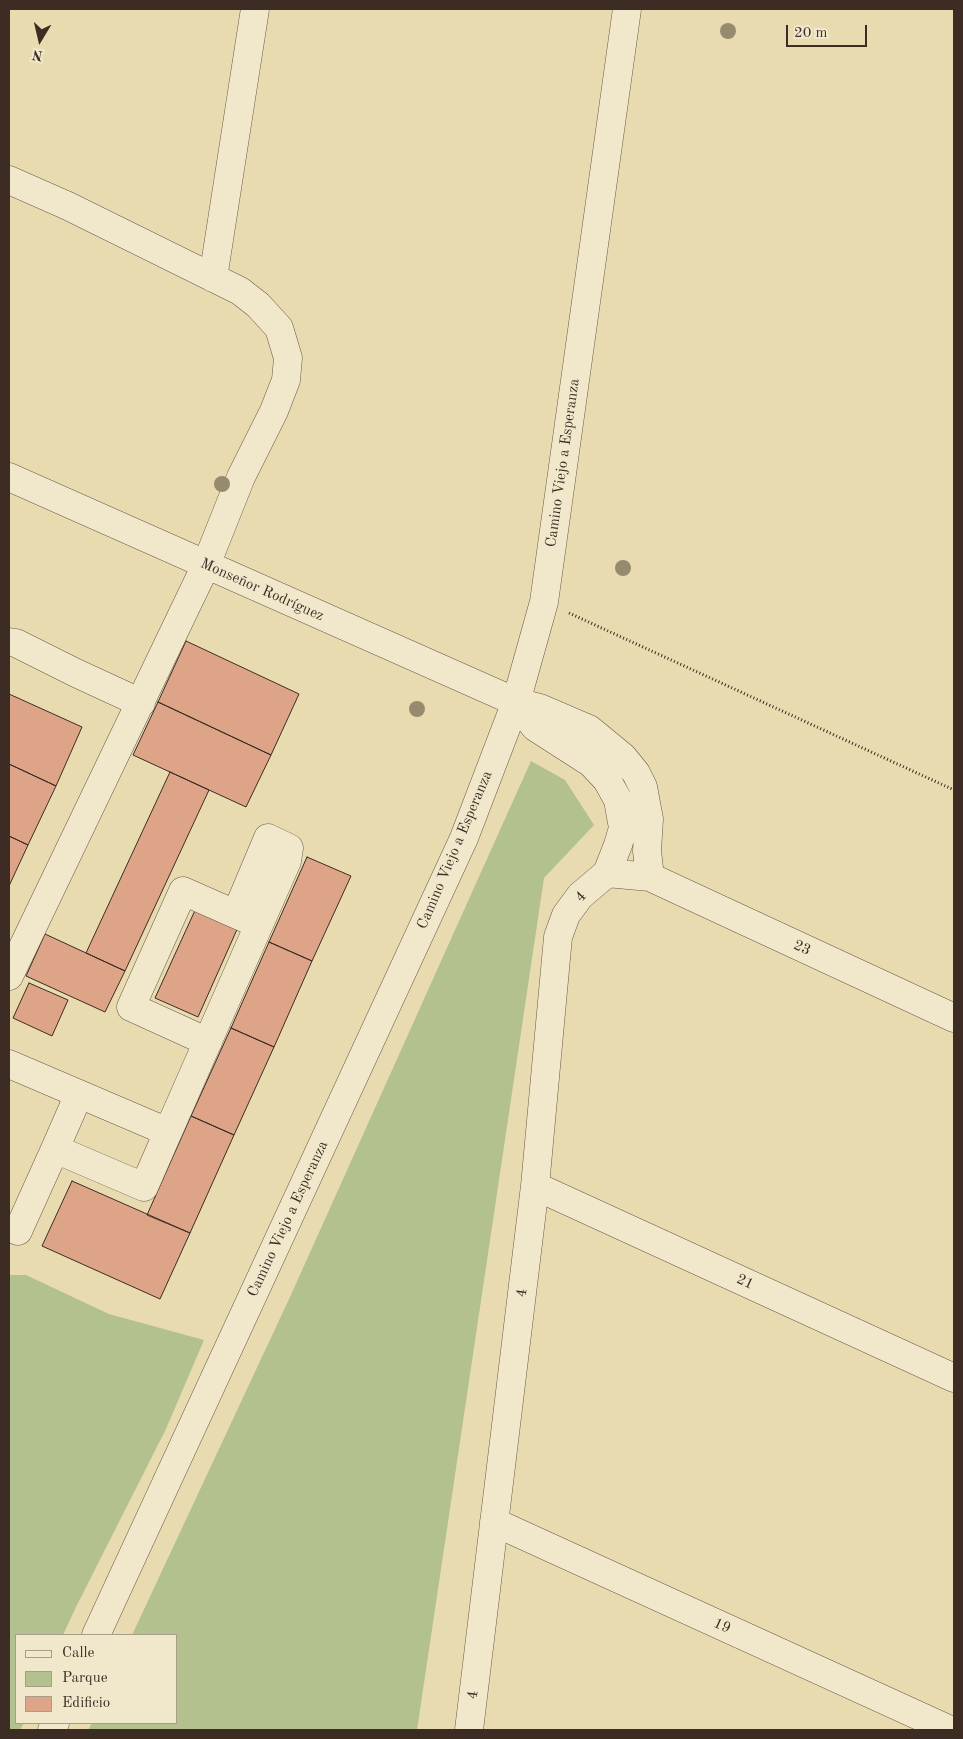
<!DOCTYPE html>
<meta charset="utf-8">
<style>
body{margin:0}
#map{position:relative;width:963px;height:1739px;overflow:hidden;background:#e9dbb0;font-family:"Old Standard TT",serif}
canvas{display:block}
.frame{position:absolute;inset:0;border:10px solid #3c2c24;pointer-events:none}
.legend{position:absolute;left:15px;top:1634px;width:162px;height:90px;box-sizing:border-box;background:#f1e8cc;border:1px solid #a99d89;margin:0;padding:6px 9px;list-style:none;font-size:15px;color:#3c2c24}
.legend li{display:flex;align-items:center;gap:10px;height:25px}
.legend b{width:25px;border:1px solid #a99d89}
.north{position:absolute;left:15px;top:15px;width:50px;height:50px;-webkit-text-stroke:4px #f1e8cc;paint-order:stroke;rotate:189deg;font-size:14px;font-weight:700;line-height:20px;text-align:center;color:#3c2c24}
.north::after{content:'';display:block;margin:auto;width:18px;height:22px;background:#3c2c24;clip-path:polygon(50% 0,100% 100%,50% 72%,0 100%)}
.scale{position:absolute;left:786px;top:25px;width:81px;height:22px;box-sizing:border-box;border:2px solid #3c2c24;border-top:0;padding-left:6px;font-size:15px;line-height:18px;white-space:nowrap;color:#3c2c24;-webkit-text-stroke:4px #f1e8cc;paint-order:stroke}
</style>
<div id="map">
<canvas width="963" height="1739"></canvas>
<div class="frame"></div>
<ul class="legend">
<li><b style="height:6px;background:#f1e8cc"></b>Calle</li>
<li><b style="height:14px;background:#b2c18e"></b>Parque</li>
<li><b style="height:14px;background:#dda487"></b>Edificio</li>
</ul>
<div class="north">N</div>
<div class="scale">20 m</div>
</div>
<script>
const ctx = document.querySelector('canvas').getContext('2d');
ctx.lineJoin = 'round';
function fill(path, color) {
  ctx.fillStyle = color;
  ctx.fill(path, 'evenodd');
}
function toPath(rows) {
  const path = new Path2D();
  for (const r of rows) {
    path.moveTo(r[0], r[1]);
    for (let i = 2; i < r.length; i += 2) path.lineTo(r[i], r[i + 1]);
  }
  return path;
}
function stroke(path, color, width, dash) {
  ctx.strokeStyle = color;
  ctx.lineWidth = width;
  ctx.lineCap = dash ? 'butt' : 'round';
  ctx.setLineDash(dash || []);
  ctx.stroke(path);
}
function label(font, color, halo, rows, align = 'center') {
  ctx.font = font + ' "Old Standard TT",serif';
  ctx.lineWidth = 4;
  ctx.setLineDash([]);
  ctx.textBaseline = 'middle';
  ctx.strokeStyle = halo;
  ctx.fillStyle = color;
  for (const [text, x, y, turn = 0] of rows) {
    ctx.save();
    ctx.translate(x, y);
    ctx.rotate((+turn || 0) * Math.PI / 180);
    ctx.textAlign = isNaN(turn) ? turn : align;
    if (halo) ctx.strokeText(text, 0, 0);
    ctx.fillText(text, 0, 0);
    ctx.restore();
  }
}
const green = toPath([
 [531,761,565,780,594,825,544,878,417,1730,88,1730,92,1723,176,1723,176,1635,132,1635,290,1297],
 [9,1275,26,1275,109,1314,204,1340,166,1429,76,1607,63,1635,16,1635,16,1723,24,1723,20,1730,9,1730]
]);
const building = toPath([
 [186,641,299,694,271,755,158,702,186,641],
 [9,694,82,727,56,786,9,764,9,694],
 [158,702,271,755,246,807,133,755,158,702],
 [9,764,56,786,28,845,9,836,9,764],
 [170,772,209,790,125,971,86,953,170,772],
 [9,836,28,845,9,886,9,836],
 [307,857,351,876,312,961,269,942,307,857],
 [197,906,239,925,198,1017,155,998,197,906],
 [45,934,125,971,105,1012,26,976,45,934],
 [269,942,312,961,274,1047,231,1028,269,942],
 [29,983,68,1000,52,1036,13,1018,29,983],
 [231,1028,274,1047,234,1135,191,1116,231,1028],
 [191,1116,234,1135,190,1233,147,1215,191,1116],
 [72,1181,190,1233,160,1299,42,1246,72,1181]
]);
const path = toPath([
 [569,613,954,790]
]);
const minor = toPath([
 [9,180,68,206,240,291,258,305,279,328,288,358,286,380,274,411,241,477,206,565,9,976],
 [213,278,255,9],
 [9,477,516,702,540,708,589,729,623,757,636,773,643,787,649,819,647,851,650,877],
 [9,642,16,643,76,673,141,703],
 [607,873,650,877,954,1018],
 [208,1042,131,1007,183,891,251,921],
 [9,1064,168,1132,287,861,289,848,268,838,236,914],
 [55,1149,79,1094],
 [535,1186,954,1378],
 [18,1231,55,1149,144,1187,168,1132],
 [494,1522,950,1730],
 [96,1635,464,838,516,702,544,602,627,9],
 [52,1730,55,1723],
 [469,1730,535,1186,558,937,566,915,580,896,607,873,618,845,623,828,618,800,607,780,591,763,535,727,516,702]
]);
const trees = [
 [728,31],
 [222,484],
 [623,568],
 [417,709]
];
const streetNames = [
 ["Camino Viejo a Esperanza",563,463,-82],
 ["Monseñor Rodríguez",262,590,24],
 ["Camino Viejo a Esperanza",455,850,-67],
 ["4",581,897,-47],
 ["23",802,948,25],
 ["Camino Viejo a Esperanza",288,1219,-65],
 ["21",745,1282,25],
 ["4",522,1293,-83],
 ["19",722,1626,25],
 ["4",473,1695,-83]
];
fill(green, '#b2c18e');
fill(building, '#dda487');
stroke(building, '#3c2c24', 1);
stroke(minor, '#675847', 29);
stroke(path, '#3c2c24', 3, [1, 2.5]);
stroke(minor, '#f1e8cc', 28);
ctx.fillStyle = '#978b6f';
for (const [x, y] of trees) {
  ctx.beginPath();
  ctx.arc(x, y, 8, 0, 2 * Math.PI);
  ctx.fill();
}
label('15px', '#3c2c24', '#f1e8cc', streetNames);
</script>
